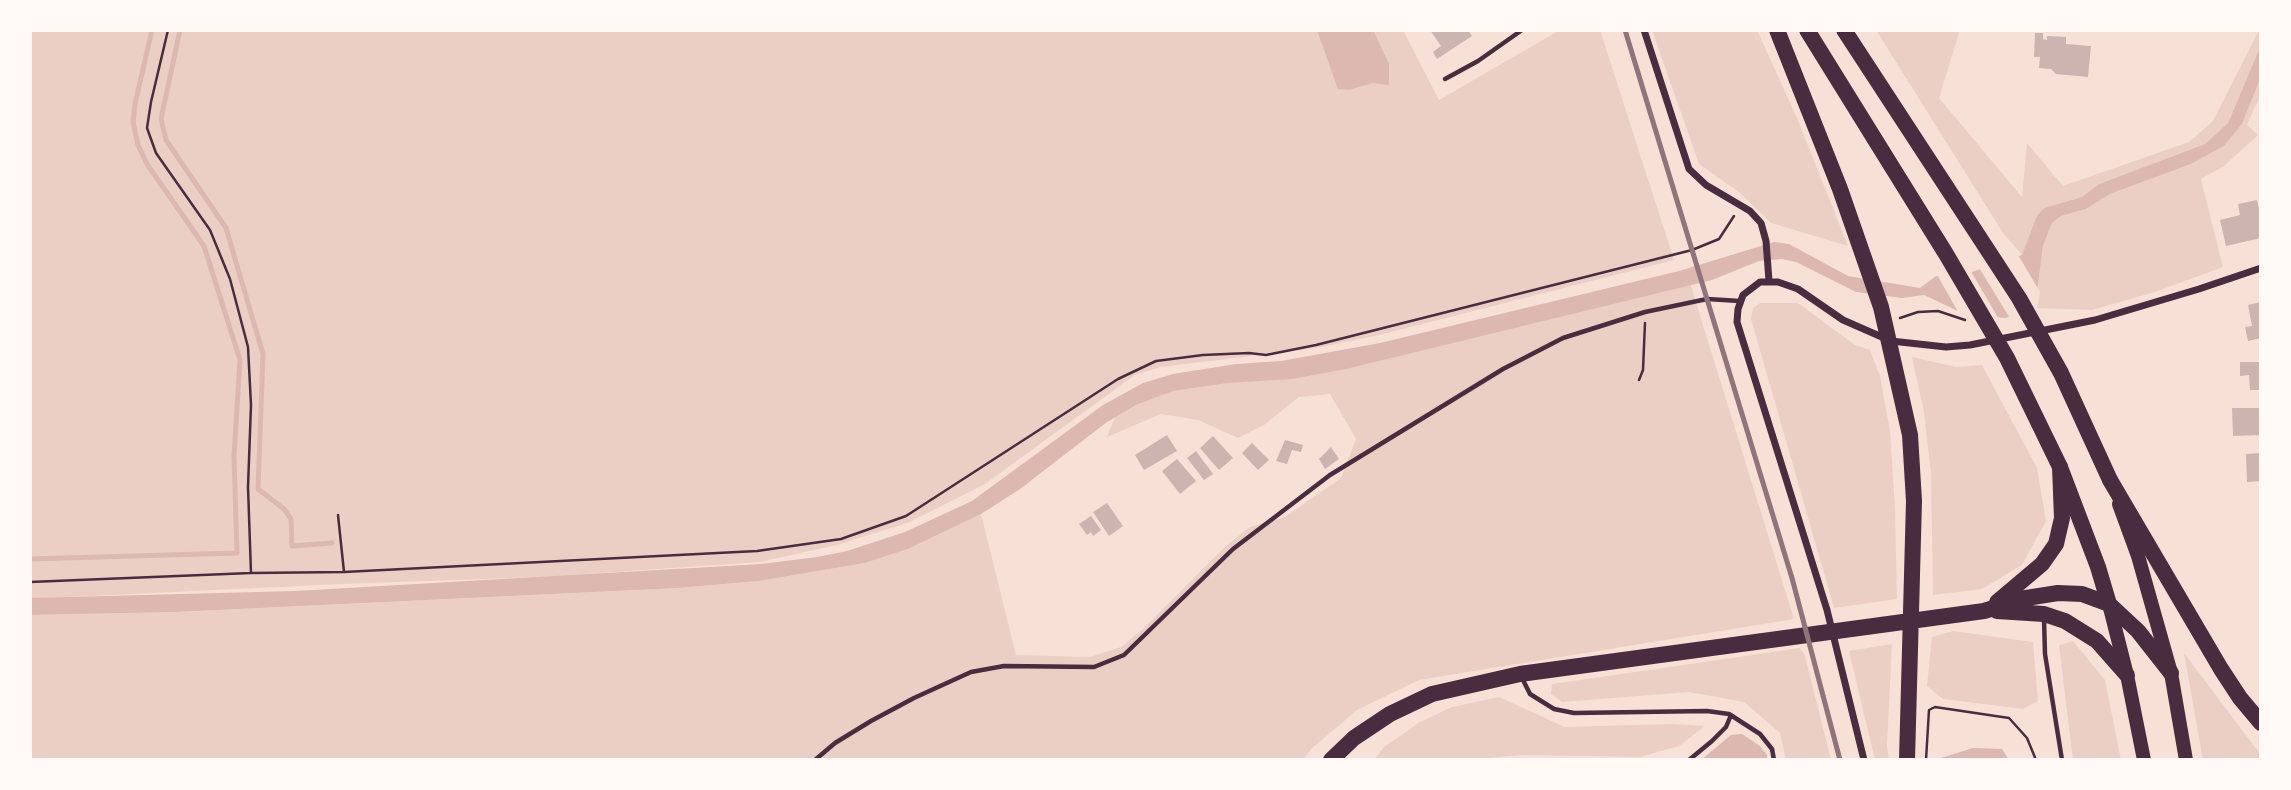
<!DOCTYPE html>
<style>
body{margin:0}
#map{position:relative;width:2291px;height:790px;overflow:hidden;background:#f7e1d7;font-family:"PT Sans Narrow",sans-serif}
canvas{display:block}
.frame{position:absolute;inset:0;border:32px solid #fffaf5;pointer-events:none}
</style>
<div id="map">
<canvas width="2291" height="790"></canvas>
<div class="frame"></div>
</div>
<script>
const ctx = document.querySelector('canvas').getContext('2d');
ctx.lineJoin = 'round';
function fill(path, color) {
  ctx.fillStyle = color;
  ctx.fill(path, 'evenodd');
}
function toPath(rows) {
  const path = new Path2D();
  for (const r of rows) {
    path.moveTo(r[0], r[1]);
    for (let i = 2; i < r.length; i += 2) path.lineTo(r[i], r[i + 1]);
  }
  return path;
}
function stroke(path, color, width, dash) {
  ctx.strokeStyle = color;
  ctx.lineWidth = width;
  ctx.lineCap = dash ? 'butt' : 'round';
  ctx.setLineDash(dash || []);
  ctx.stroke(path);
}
const green = toPath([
 [30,30,1403,30,1439,100,1560,30,1600,30,1674,260,1379,335,1317,348,1161,367,1135,375,985,484,910,522,837,545,760,562,543,577,340,584,30,599],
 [1652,30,1757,30,1797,118,1848,246,1771,223,1740,193,1699,164],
 [1876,30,1960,30,1939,98,2022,197,2027,143,2063,186,2189,142,2213,121,2259,30,2261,30,2261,45,2228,123,2205,144,2099,184,2082,197,2044,208,2022,255,2003,233],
 [2261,77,2261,94,2247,125,2258,135,2224,166,2201,179,2223,267,2155,292,2092,310,2035,308,2043,246,2052,223,2061,216,2086,209,2110,194,2191,164,2224,146,2242,124],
 [1690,283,1794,619,1419,680,1357,710,1311,749,1303,760,30,760,30,615,176,612,678,588,759,581,865,563,908,549,981,514,1016,655,1090,657,1121,647,1143,629,1227,545,1250,527,1285,517,1341,478,1356,439,1330,394,1299,397,1264,425,1238,438,1198,420,1161,414,1107,437,1116,415,1155,390,1266,377],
 [1760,303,1798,303,1855,345,1870,350,1880,376,1890,431,1895,509,1897,599,1834,608,1751,319,1753,308],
 [1912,357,1956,367,1982,365,2037,468,2046,521,2022,565,1982,589,1933,595,1931,474,1924,412],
 [1953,631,2033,642,2038,701,2023,709,1943,699,1927,686,1932,637],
 [2073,641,2105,680,2121,760,2073,760,2059,645],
 [1892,644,1887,746,1889,760,1875,760,1849,651],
 [1800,648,1805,656,1831,760,1786,760,1780,733,1744,702,1689,692,1562,702,1551,694,1552,684],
 [2184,653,2261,755,2261,760,2203,760],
 [1499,697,1565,727,1671,724,1705,726,1679,746,1640,757,1523,755,1487,758,1480,760,1374,760,1384,747,1420,722,1452,707]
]);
const water = toPath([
 [1317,30,1373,30,1389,64,1389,85,1372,83,1349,90,1338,89],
 [2261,45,2261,77,2242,124,2224,146,2191,164,2110,194,2086,209,2061,216,2052,223,2043,246,2035,308,2005,318,1964,314,1924,295,1902,298,1856,292,1796,262,1782,259,1759,261,1712,280,1346,369,1292,379,1227,383,1173,391,1136,405,1107,422,1020,489,981,514,908,549,865,563,759,581,678,588,176,612,30,615,30,598,295,591,761,564,817,557,847,551,905,532,972,501,1103,405,1143,383,1173,374,1236,364,1281,361,1380,343,1679,271,1774,242,1789,244,1848,276,1920,288,1936,276,1972,272,2022,255,2037,216,2044,208,2082,197,2099,184,2205,144,2228,123],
 [1742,734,1760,746,1767,755,1767,760,1701,760,1731,735],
 [1973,748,2002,749,2009,760,1941,760,1941,758]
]);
const pier = toPath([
 [2017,253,2040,292,2037,310,2011,320,1978,266],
 [1969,268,2000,321,1961,317,1936,273]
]);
const stream = toPath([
 [180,30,161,119,166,140,226,228,263,354,258,489,284,509,291,519,292,546,332,543],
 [30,559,237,553,234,456,240,360,204,246,147,164,138,145,133,122,135,104,152,30]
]);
const building = toPath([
 [1430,30,1468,30,1472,36,1437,59,1433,52,1441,46],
 [2035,33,2043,33,2043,39,2047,40,2047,36,2066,37,2066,44,2091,46,2088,77,2056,74,2051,69,2039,68,2040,57,2034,57],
 [2257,200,2261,219,2261,238,2226,246,2220,220,2240,215,2238,204],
 [2261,302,2261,338,2248,341,2245,327,2252,326,2248,305],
 [2240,362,2261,362,2261,390,2250,390,2249,375,2240,376],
 [2232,408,2261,408,2261,435,2233,436],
 [1167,435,1177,451,1144,470,1135,455],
 [1213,436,1233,458,1219,470,1200,448],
 [1285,440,1303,445,1301,452,1292,450,1287,464,1276,461],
 [1252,443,1269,460,1258,470,1242,453],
 [1331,447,1339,459,1325,469,1319,459],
 [1196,451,1213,474,1204,480,1187,458],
 [2261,453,2261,481,2247,482,2246,454],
 [1177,459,1196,481,1180,494,1162,471],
 [1107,503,1123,526,1109,536,1093,512],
 [1091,516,1101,530,1093,536,1091,532,1087,535,1079,524]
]);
const path = toPath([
 [168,30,151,102,147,128,156,153,210,230,230,279,248,347,251,405,248,487,251,573],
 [1900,318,1918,312,1938,311,1965,320],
 [1639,380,1643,370,1645,323],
 [338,515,344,572],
 [30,582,251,573,344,572,757,551,841,539,906,516,1118,379,1156,361,1203,355,1249,353,1266,355,1316,345,1692,250,1719,239,1734,216],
 [1926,760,1929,710,1935,707,2009,718,2027,738,2036,760]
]);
const service = toPath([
 [1445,79,1478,61,1522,30],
 [2044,619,2045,654,2062,760],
 [1522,678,1530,694,1554,709,1574,713,1707,711,1729,714,1760,734,1772,749,1774,760],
 [815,760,835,743,871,721,914,698,971,672,1004,666,1094,667,1124,655,1233,549,1330,475,1503,369,1563,338,1645,312,1707,299,1740,301],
 [1689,760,1712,741,1726,727,1731,715]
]);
const minor = toPath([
 [1644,30,1689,169,1706,185,1750,211,1761,223,1766,241,1769,281],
 [1864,760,1827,610,1737,322,1738,309,1743,295,1760,282,1778,282,1798,289,1843,320,1891,341,1946,347,1970,345,2095,320,2199,289,2261,268]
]);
const primary = toPath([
 [2119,504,2138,556,2171,673,2186,760],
 [2109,604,2127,675,2144,760]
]);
const trunk = toPath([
 [1807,30,1946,254,2007,358,2060,467,2098,567,2109,604],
 [1844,30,2019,298,2061,373,2110,480]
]);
const motorway = toPath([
 [1777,30,1840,189,1881,307,1910,435,1914,501,1907,760],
 [2110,480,2221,669,2240,698,2261,723],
 [1997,602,2042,564,2056,544,2062,518,2060,467],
 [1997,611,2044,614,2065,621,2097,641,2127,675],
 [1331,760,1354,738,1390,714,1432,694,1520,674,1984,611,2026,598,2058,593,2082,594,2109,604,2138,631,2171,673]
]);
const rail = toPath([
 [1625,30,1792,578,1840,760]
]);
fill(green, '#ebcfc5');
fill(water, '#dcb8b0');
fill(pier, '#f7e1d7');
stroke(stream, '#dcb8b0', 5);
fill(building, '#ccb4b1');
stroke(path, '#4a2c40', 2.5);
stroke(service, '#4a2c40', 4.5);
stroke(minor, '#4a2c40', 7);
stroke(primary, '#4a2c40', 14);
stroke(trunk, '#4a2c40', 16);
stroke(motorway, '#4a2c40', 16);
stroke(rail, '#8f747c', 5);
</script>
